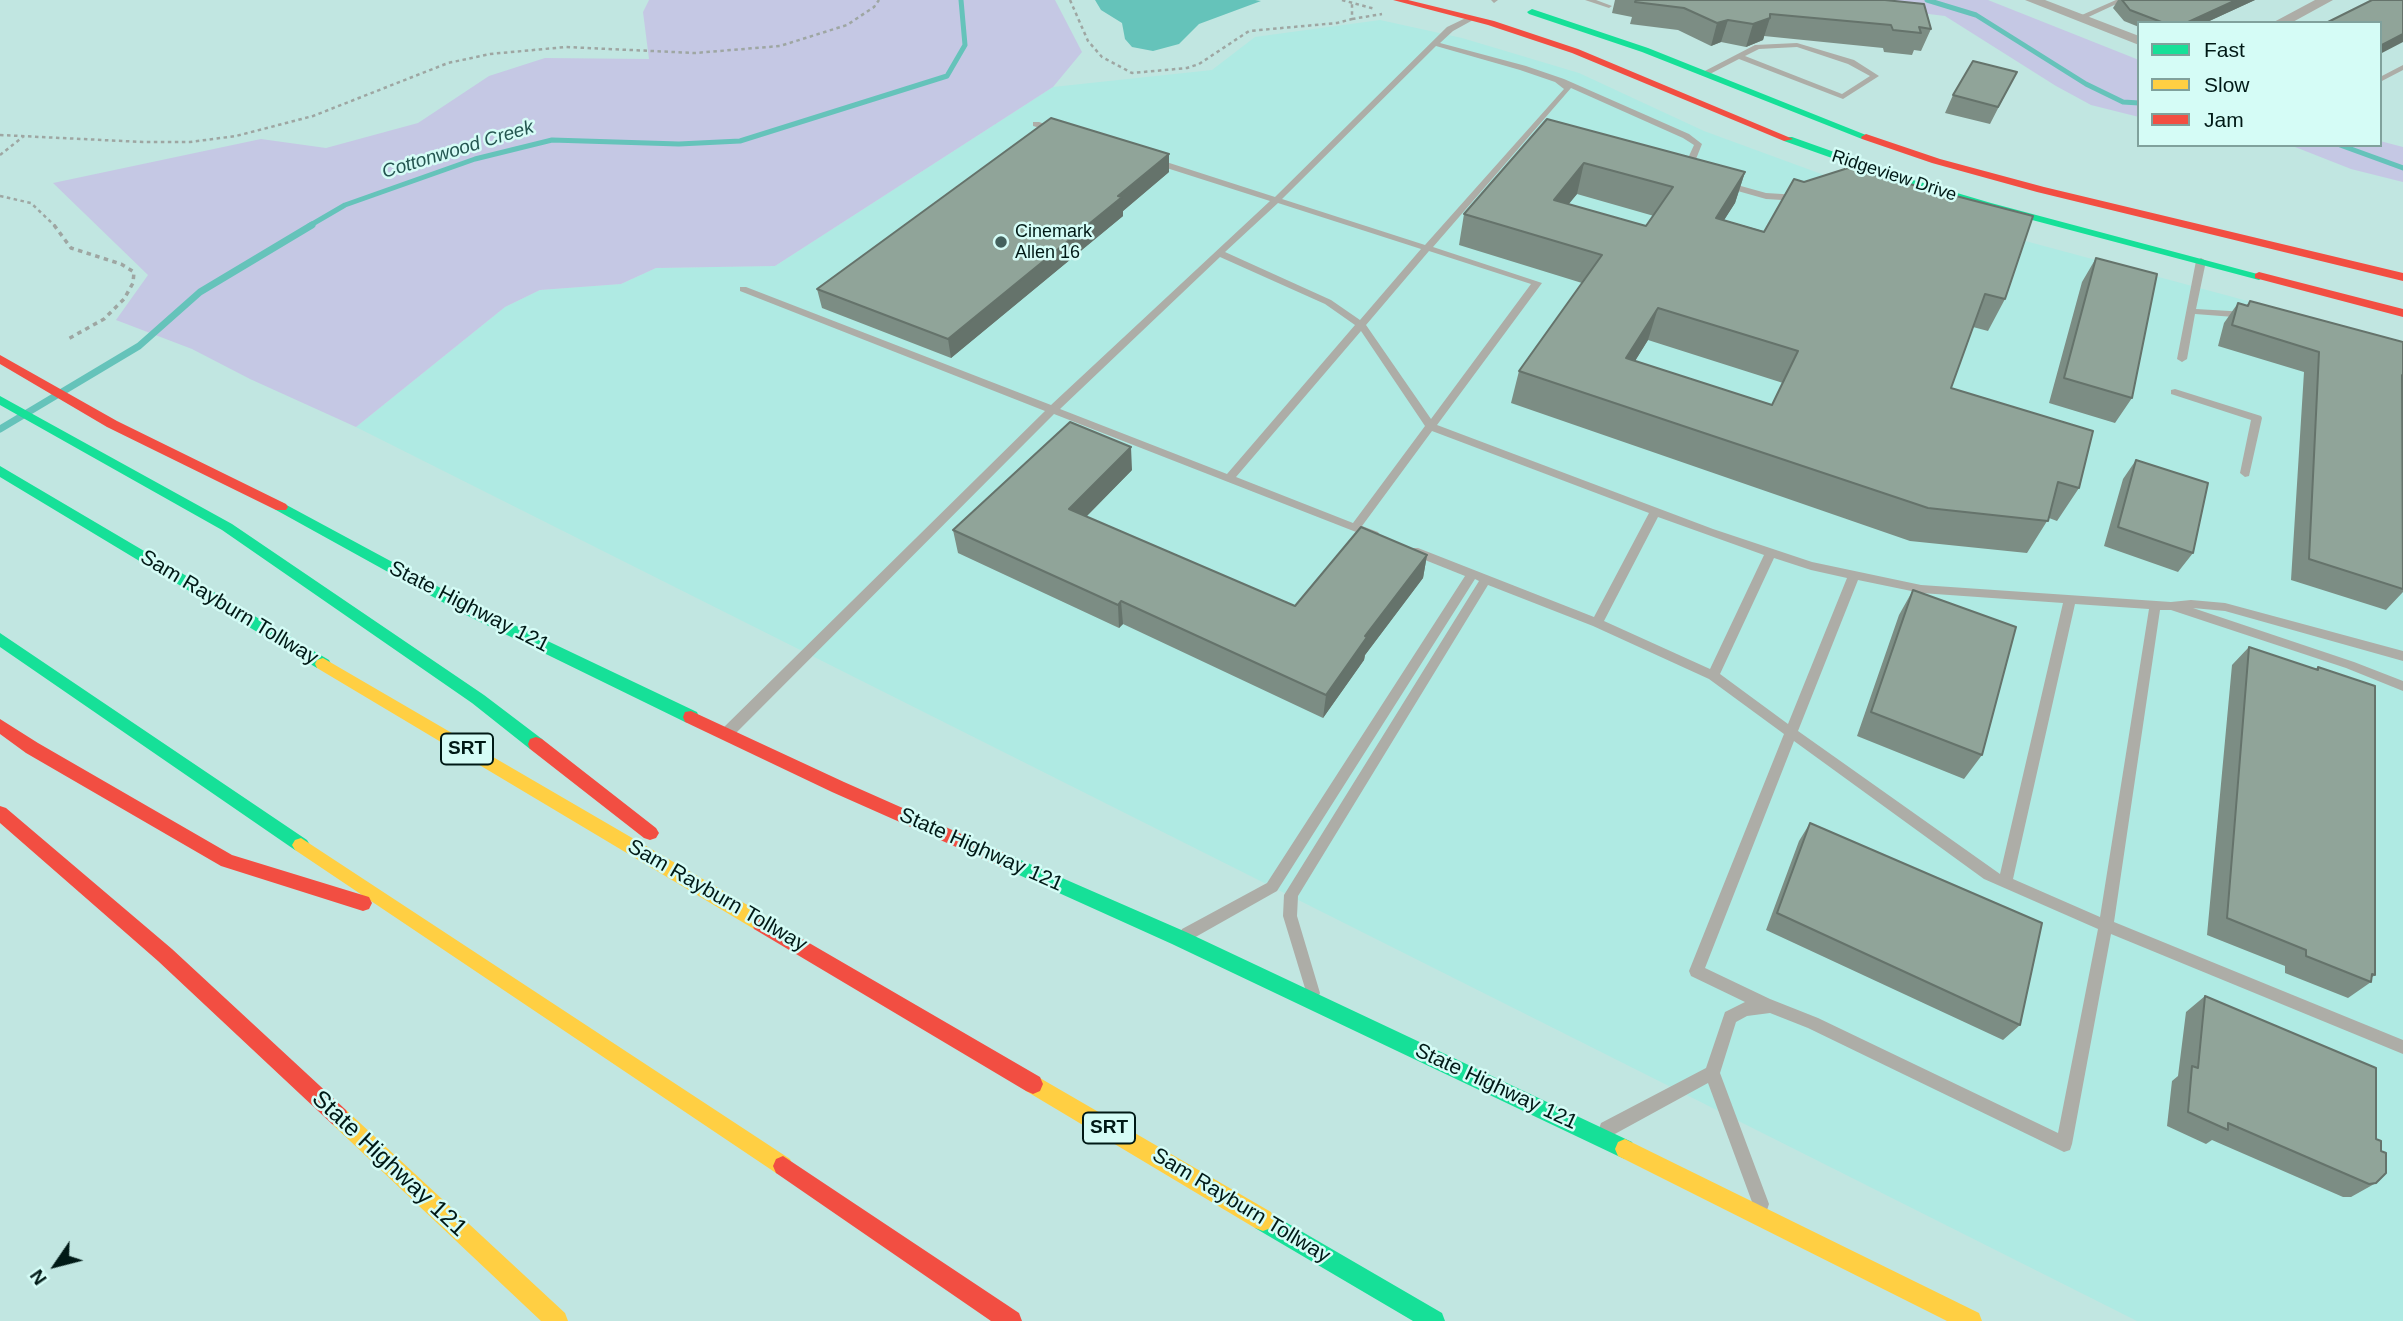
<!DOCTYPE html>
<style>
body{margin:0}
#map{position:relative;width:2403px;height:1321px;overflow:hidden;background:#c1e6e1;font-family:Helvetica,sans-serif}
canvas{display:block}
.legend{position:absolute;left:2137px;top:21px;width:245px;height:126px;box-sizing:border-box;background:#d5fcf6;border:2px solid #80a19c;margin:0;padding:9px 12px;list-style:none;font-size:21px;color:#001916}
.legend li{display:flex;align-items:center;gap:14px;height:35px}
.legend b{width:35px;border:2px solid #80a19c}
.north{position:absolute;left:21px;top:1230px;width:70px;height:70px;-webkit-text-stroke:5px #d5fcf6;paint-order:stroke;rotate:235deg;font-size:19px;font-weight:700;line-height:28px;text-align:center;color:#001916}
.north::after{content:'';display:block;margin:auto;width:24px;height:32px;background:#001916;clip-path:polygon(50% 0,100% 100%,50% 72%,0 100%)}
</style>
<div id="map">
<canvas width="2403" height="1321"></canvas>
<ul class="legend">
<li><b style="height:9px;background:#16e098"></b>Fast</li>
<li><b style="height:9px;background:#ffcf43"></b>Slow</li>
<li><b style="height:9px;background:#f24e42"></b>Jam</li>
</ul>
<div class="north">N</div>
</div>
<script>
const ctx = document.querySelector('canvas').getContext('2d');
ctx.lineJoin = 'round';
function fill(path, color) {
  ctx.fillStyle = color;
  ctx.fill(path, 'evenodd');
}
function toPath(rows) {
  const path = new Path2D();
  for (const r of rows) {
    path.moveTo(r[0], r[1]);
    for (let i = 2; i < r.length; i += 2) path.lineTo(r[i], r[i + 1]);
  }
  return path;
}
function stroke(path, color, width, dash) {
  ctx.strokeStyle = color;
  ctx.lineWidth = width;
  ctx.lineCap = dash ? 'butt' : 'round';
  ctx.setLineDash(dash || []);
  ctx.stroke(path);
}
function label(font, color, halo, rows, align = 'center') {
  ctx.font = font + ' Helvetica,sans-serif';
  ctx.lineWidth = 5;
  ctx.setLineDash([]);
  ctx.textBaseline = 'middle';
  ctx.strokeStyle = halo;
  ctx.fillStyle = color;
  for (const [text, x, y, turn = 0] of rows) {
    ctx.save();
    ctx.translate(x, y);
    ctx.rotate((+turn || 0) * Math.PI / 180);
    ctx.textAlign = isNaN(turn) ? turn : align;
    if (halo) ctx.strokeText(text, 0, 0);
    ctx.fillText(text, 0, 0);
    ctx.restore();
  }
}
const built = toPath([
 [1380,20,1462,38,1579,73,1704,131,1944,219,2403,343,2403,1321,2137,1321,356,427,505,307,540,290,621,284,656,268,775,266,1053,87,1212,70,1255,37]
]);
const green = toPath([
 [649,0,1055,0,1082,52,1053,87,775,266,656,268,621,284,540,290,505,307,356,427,250,379,192,349,116,320,148,275,53,183,261,139,326,148,418,123,489,76,545,58,649,59,643,12],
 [1815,0,1988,0,2139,60,2139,117,2091,105,2056,86,1945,16],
 [2380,141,2403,147,2403,182,2351,169,2290,145,2380,145]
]);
const water = toPath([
 [1095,0,1255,0,1261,1,1199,24,1179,44,1153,51,1132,47,1125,39,1122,23,1101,10]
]);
const streamFar1 = toPath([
 [1927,0,1976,15,2086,84,2123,102,2139,103],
 [2340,145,2403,168],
 [309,226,345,205,475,159,552,140,679,144,740,141,947,76,965,45,961,0]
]);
const stream = toPath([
 [0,429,139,346,200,292,312,225]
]);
const pathFar1 = toPath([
 [1070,0,1088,41,1102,57,1132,73,1187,68,1199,64,1249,31,1337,23,1352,19,1352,3],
 [1342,0,1375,9],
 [1352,19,1382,14],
 [0,135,143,142,190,142,236,136,313,116,448,63,490,54,566,47,695,53,780,46,847,25,874,7,879,0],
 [0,155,24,136],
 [0,196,31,203,55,226]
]);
const path = toPath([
 [54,225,71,248,121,264,134,272,133,283,124,299,104,319,68,339]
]);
const lane = toPath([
 [1491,0,1498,0,1494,3,1491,0],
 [1585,0,1596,0,1612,6,1609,8,1585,0],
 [2116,0,2125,0,2082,20,2075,18,2116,0],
 [1470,16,1473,16,1473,20,1453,31,1440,43,1526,66,1564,79,1689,134,1702,144,1696,159,1684,171,1678,171,1678,167,1689,156,1694,145,1683,138,1571,88,1433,247,1542,283,1437,425,1713,529,1812,562,1921,585,2171,602,2191,600,2225,603,2403,651,2403,661,2225,611,2193,608,2354,662,2403,681,2403,691,2346,668,2171,610,2160,610,2114,922,2403,1040,2403,1054,2111,934,2072,1144,2070,1150,2064,1152,1808,1028,1770,1013,1747,1016,1736,1022,1720,1073,1769,1204,1767,1210,1761,1212,1755,1210,1708,1083,1613,1135,1607,1137,1601,1135,1599,1129,1601,1123,1706,1068,1725,1012,1745,1002,1691,976,1689,971,1784,734,1709,679,1593,626,1488,585,1298,896,1297,916,1320,993,1318,998,1313,1000,1308,998,1283,916,1284,895,1479,581,1475,579,1277,891,1192,939,1187,940,1182,939,1180,934,1182,929,1267,883,1465,576,1410,554,1408,551,1410,548,1418,548,1594,617,1649,513,1432,431,1362,526,1378,532,1380,535,1374,539,1054,414,732,737,722,737,721,733,722,729,1045,411,740,291,740,287,746,287,1051,405,1270,201,1151,163,1151,159,1157,159,1275,197,1447,27,1470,16],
 [1436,46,1520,70,1555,82,1564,89,1425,245,1282,199,1436,46],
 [1278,203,1421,249,1360,320,1331,300,1225,252,1278,203],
 [1429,251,1531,284,1431,419,1366,325,1429,251],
 [1220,257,1325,304,1355,325,1227,474,1060,409,1220,257],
 [1361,331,1425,426,1353,523,1236,477,1361,331],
 [1658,517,1764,555,1710,669,1604,621,1658,517],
 [1774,558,1811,570,1847,578,1788,724,1720,674,1774,558],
 [1858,580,1921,593,2063,603,2000,874,1798,731,1858,580],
 [2075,604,2149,609,2100,917,2013,879,2075,604],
 [1794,741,1984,879,2098,929,2058,1133,1818,1018,1770,999,1705,968,1794,741],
 [1797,43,1854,60,1879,76,1843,99,1739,59,1706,76,1699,74,1755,45,1797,43],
 [1797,47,1848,64,1870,76,1842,94,1745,56,1759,49,1797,47],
 [2403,65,2403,70,2380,82,2380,77,2403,65],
 [1033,122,1039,122,1061,130,1054,132,1033,126,1033,122],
 [1723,181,1766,193,1798,195,1802,198,1798,201,1766,199,1720,186,1719,184,1723,181],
 [2201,258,2206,261,2196,309,2247,312,2252,315,2247,318,2195,314,2187,359,2182,362,2177,359,2196,261,2201,258],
 [2175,389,2261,416,2262,418,2249,476,2245,477,2240,473,2251,420,2171,394,2171,390,2175,389]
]);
const street = toPath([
 [2025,0,2045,0,2139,36,2139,45,2025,0],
 [2315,0,2333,0,2291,23,2272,23,2315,0]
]);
const fast = toPath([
 [1532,9,1648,48,1871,137,1862,139,1642,52,1529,14,1527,12,1532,9],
 [1784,137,1792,137,1913,180,1991,203,2265,276,2259,280,1983,207,1905,184,1784,141,1784,137],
 [0,396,232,524,484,695,542,739,544,744,542,749,530,749,472,703,222,530,0,405,0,396],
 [0,466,329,660,331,664,329,668,317,668,0,477,0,466],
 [281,502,474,606,697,712,699,717,697,722,691,723,685,722,464,614,276,510,274,507,276,504,281,502],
 [0,633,307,840,310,845,307,850,301,852,295,850,0,647,0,633],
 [1014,857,1186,932,1632,1142,1635,1149,1632,1156,1625,1159,1618,1156,1172,944,1008,870,1005,865,1008,860,1014,857],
 [1263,1209,1442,1313,1445,1321,1413,1321,1255,1228,1252,1220,1255,1212,1263,1209]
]);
const slow = toPath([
 [323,658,768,917,770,923,768,929,761,931,754,929,317,668,315,664,317,660,323,658],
 [301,838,790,1159,793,1166,790,1173,783,1176,776,1173,295,850,292,845,295,840,301,838],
 [1033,1074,1271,1212,1274,1220,1271,1228,1263,1231,1255,1228,1026,1091,1023,1084,1026,1077,1033,1074],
 [339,1107,346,1110,565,1313,568,1321,541,1321,332,1124,329,1117,332,1110,339,1107],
 [1625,1139,1979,1313,1982,1321,1947,1321,1618,1156,1615,1149,1618,1142,1625,1139]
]);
const jam = toPath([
 [1393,0,1408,0,1494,21,1578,49,1793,139,1784,141,1572,53,1488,25,1393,0],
 [1866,134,1940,159,2044,187,2403,273,2403,281,2037,192,1932,163,1862,139,1861,137,1866,134],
 [2259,272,2403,309,2403,317,2255,278,2255,274,2259,272],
 [0,355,117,421,286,504,288,507,286,510,276,510,107,427,0,364,0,355],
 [691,711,844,782,1020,860,1023,865,1020,870,1014,873,1008,870,832,792,685,722,683,717,685,712,691,711],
 [0,719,38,743,232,855,369,897,372,903,369,909,363,911,221,866,26,753,0,734,0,719],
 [536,737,542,739,656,828,659,833,656,838,650,840,644,838,530,749,528,744,530,739,536,737],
 [0,806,6,808,172,949,346,1110,349,1117,346,1124,339,1127,332,1124,158,961,0,823,0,806],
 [761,915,1040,1077,1043,1084,1040,1091,1033,1094,1026,1091,754,929,752,923,754,917,761,915],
 [783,1156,1019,1313,1022,1321,991,1321,776,1173,773,1166,776,1159,783,1156]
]);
const wall = toPath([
 [1615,0,1885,0,1931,29,1921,51,1914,50,1912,55,1884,52,1883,48,1764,36,1763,40,1746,47,1721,42,1711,46,1678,30,1630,24,1632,17,1612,13],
 [2118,0,2255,0,2205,23,2139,23,2139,27,2124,21,2113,8],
 [2008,89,1990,124,1945,113,1953,95],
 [1547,119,1745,172,1735,203,1724,220,2005,299,1988,331,1973,327,1951,388,2079,488,2057,521,2049,518,2027,553,1910,541,1511,403,1519,371,1582,283,1459,245,1464,214],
 [1577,194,1654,216,1646,226,1568,204],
 [1648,340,1783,383,1772,405,1635,361],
 [1169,172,1123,211,1123,216,951,358,822,308,817,289],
 [2096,258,2132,398,2115,423,2049,403,2082,282],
 [2250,301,2403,342,2403,592,2386,610,2291,580,2304,372,2218,346,2224,323,2238,303,2246,306],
 [2136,460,2193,553,2178,572,2104,546,2123,479],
 [1132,470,1086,517,1295,606,1427,555,1423,578,1365,655,1364,660,1323,718,1123,624,1119,628,958,553,953,530],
 [1913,590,1982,755,1964,779,1857,736,1899,615],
 [2249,647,2315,669,2318,667,2375,975,2371,978,2371,982,2348,998,2285,973,2285,966,2207,935,2232,665],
 [1810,823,2020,1025,2003,1040,1766,930,1799,841],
 [2205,996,2376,1183,2351,1197,2343,1197,2212,1140,2206,1144,2167,1126,2172,1081,2178,1076,2186,1012]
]);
const shadedWall = toPath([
 [2236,0,2255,0,2205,23,2186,23],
 [1770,18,1763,40,1746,47,1753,24],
 [1728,20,1721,42,1711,46,1717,23],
 [2403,34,2403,42,2380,54,2380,46],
 [1169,154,1169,172,1123,211,1123,216,951,358,948,339],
 [1584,163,1577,194,1547,231,1554,200],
 [1745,172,1735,203,1705,250,1716,218],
 [1658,308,1648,340,1617,390,1626,358],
 [1131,447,1132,470,1071,532,1069,509],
 [1427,555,1423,578,1365,655,1364,660,1323,718,1326,695,1365,636],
 [1121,601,1123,624,1119,628,1118,605]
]);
const building = toPath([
 [1636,0,1885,0,1924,4,1931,29,1919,27,1921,33,1893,30,1891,25,1770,14,1770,18,1753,24,1728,20,1717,23,1684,8,1635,2,1636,0],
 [2122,0,2236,0,2186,23,2164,23,2130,10,2122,0],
 [2372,0,2403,0,2403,34,2380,46,2380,23,2326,23,2372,0],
 [1973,61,2017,72,1998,107,1953,95,1973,61],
 [1051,118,1169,154,1118,196,1122,197,948,339,817,289,1051,118],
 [1547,119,1745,172,1716,218,1764,232,1794,179,1804,182,1848,168,2033,216,2005,299,1985,294,1951,388,2093,431,2079,488,2058,482,2048,521,1928,508,1519,371,1602,255,1464,214,1547,119],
 [1584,163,1673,187,1646,226,1554,200,1584,163],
 [1658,308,1798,351,1772,405,1626,358,1658,308],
 [2096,258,2157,274,2132,398,2064,378,2096,258],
 [2250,301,2403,342,2403,375,2402,375,2403,589,2309,559,2319,352,2232,325,2238,303,2248,306,2250,301],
 [1070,422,1131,447,1069,509,1295,606,1361,527,1427,555,1365,636,1367,637,1326,695,1121,601,1118,605,953,530,1070,422],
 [2136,460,2208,483,2193,553,2118,527,2136,460],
 [1913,590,2016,627,1982,755,1871,712,1913,590],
 [2249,647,2318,670,2318,667,2375,686,2375,975,2372,974,2371,982,2306,956,2306,950,2227,918,2249,647],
 [1810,823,2042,923,2020,1025,1777,913,1810,823],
 [2205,996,2376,1068,2376,1139,2381,1141,2381,1151,2386,1153,2386,1173,2376,1183,2369,1184,2228,1123,2228,1130,2188,1112,2192,1066,2198,1068,2205,996]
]);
const markers = [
 [1001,242,7,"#44615d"]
];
const farStreetnames = [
 ["Ridgeview Drive",1894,176,18]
];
const farPoinames = [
 ["Cinemark",1015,232],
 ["Allen 16",1015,253]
];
const farWaternames = [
 ["Cottonwood Creek",458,150,-17]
];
const shields = [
 [467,749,52],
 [1109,1128,52]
];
const shieldNames = [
 ["SRT",467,749],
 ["SRT",1109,1128]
];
const streetNames = [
 ["State Highway 121",469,607,27],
 ["Sam Rayburn Tollway",229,608,31],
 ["State Highway 121",981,850,24],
 ["Sam Rayburn Tollway",717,896,30],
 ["State Highway 121",1496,1087,25],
 ["Sam Rayburn Tollway",1241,1206,31]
];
const nearStreetnames = [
 ["State Highway 121",389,1164,43]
];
fill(built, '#afeae3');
fill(green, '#c5c8e4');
fill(water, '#65c3ba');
stroke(streamFar1, '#65c3ba', 5);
stroke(stream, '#65c3ba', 7);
stroke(pathFar1, '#9ea6a2', 2.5, [3.5, 3.5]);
stroke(path, '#9ea6a2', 3.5, [4.5, 4.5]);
fill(lane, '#adada7');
fill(street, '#adada7');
fill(fast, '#16e098');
fill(slow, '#ffcf43');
fill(jam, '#f24e42');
fill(wall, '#7c8d84');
fill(shadedWall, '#65736b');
fill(building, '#90a499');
stroke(building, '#65736b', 2);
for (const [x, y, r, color] of markers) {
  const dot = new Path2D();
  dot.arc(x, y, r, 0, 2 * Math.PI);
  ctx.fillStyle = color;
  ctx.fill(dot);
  stroke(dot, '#d5fcf6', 2.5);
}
label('18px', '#001916', '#d5fcf6', farStreetnames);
label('18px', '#001916', '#d5fcf6', farPoinames, 'left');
label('italic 19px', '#255651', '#d5fcf6', farWaternames);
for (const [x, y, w] of shields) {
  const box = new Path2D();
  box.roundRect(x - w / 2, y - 15.5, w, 31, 5);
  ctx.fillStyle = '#d5fcf6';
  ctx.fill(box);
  stroke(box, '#001916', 2);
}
label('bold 19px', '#001916', null, shieldNames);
label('21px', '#001916', '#d5fcf6', streetNames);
label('24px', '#001916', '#d5fcf6', nearStreetnames);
</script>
